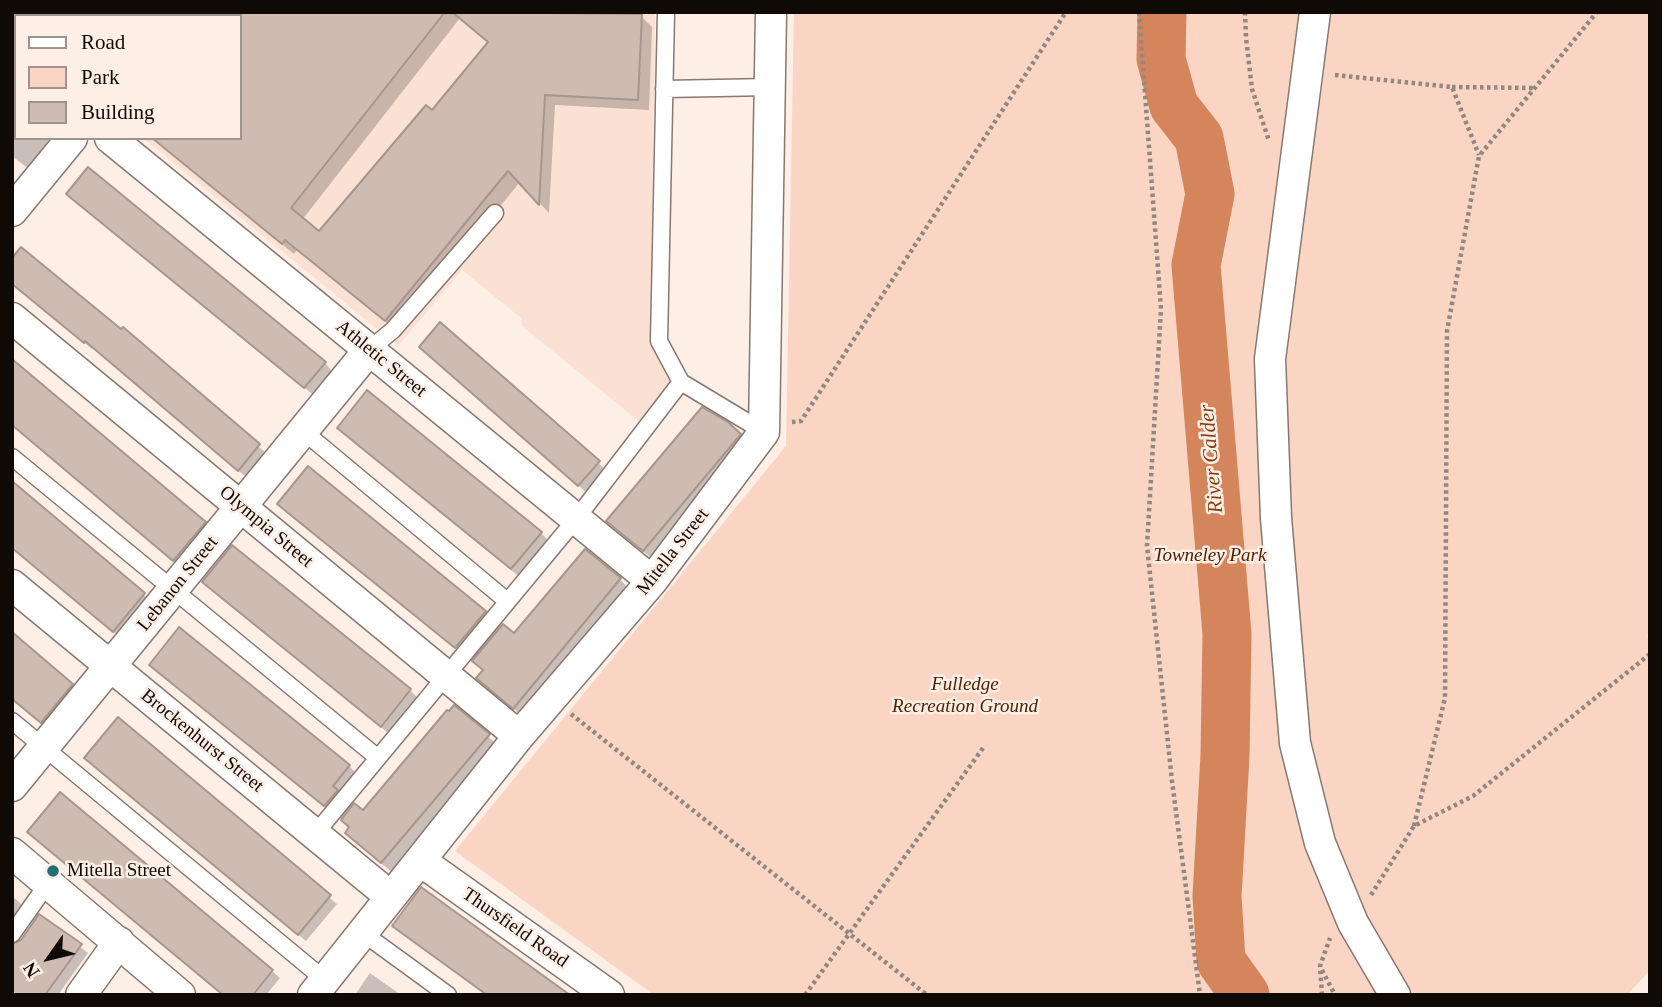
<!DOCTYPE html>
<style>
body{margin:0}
#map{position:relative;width:1662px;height:1007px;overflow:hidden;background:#fdeee6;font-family:"Times New Roman",serif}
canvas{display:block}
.frame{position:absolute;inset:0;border:14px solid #100a07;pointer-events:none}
.legend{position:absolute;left:14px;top:14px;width:228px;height:126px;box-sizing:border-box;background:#fdeee6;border:2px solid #9e938d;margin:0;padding:9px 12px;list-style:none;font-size:21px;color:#100a07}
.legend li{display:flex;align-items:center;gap:14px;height:35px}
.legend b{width:35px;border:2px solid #9e938d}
.north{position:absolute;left:14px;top:923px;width:70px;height:70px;-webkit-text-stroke:5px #fdeee6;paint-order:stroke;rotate:236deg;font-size:19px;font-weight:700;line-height:28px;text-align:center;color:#100a07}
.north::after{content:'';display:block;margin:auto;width:24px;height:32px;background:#100a07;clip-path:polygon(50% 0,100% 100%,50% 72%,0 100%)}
</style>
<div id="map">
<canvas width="1662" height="1007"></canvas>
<div class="frame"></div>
<ul class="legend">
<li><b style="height:9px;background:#fff"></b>Road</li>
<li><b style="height:19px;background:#fad5c3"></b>Park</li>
<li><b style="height:19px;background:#cebcb3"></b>Building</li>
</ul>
<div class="north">N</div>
</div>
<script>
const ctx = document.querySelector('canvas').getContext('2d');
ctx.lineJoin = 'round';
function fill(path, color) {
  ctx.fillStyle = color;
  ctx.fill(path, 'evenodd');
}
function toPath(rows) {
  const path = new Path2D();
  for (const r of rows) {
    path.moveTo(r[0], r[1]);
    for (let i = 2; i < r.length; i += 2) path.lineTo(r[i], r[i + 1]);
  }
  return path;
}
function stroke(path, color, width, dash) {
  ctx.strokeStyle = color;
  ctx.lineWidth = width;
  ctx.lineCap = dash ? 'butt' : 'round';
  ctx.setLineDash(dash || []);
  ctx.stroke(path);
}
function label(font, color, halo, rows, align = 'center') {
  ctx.font = font + ' "Times New Roman",serif';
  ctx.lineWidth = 5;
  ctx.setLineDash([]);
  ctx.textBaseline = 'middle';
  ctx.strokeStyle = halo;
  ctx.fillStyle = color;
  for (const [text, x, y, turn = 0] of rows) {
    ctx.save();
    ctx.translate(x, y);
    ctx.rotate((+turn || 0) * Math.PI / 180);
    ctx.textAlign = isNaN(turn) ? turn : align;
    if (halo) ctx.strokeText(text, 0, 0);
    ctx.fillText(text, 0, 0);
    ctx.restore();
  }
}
const built = toPath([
 [12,12,655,12,650,344,672,381,641,423,522,326,521,318,462,270,398,346,143,138,240,138,240,16,16,16,16,35,12,32]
]);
const green = toPath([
 [794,12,1650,12,1650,633,1647,636,1650,639,1650,970,1627,995,654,995,455,851,786,446]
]);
const shadow = toPath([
 [25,12,74,12,78,16,30,16],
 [230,12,599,12,641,16,652,27,649,110,555,105,549,213,520,182,397,331,297,250,294,254,152,138,240,138,240,16,227,16],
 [460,18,490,43,432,112,319,233,302,220],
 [12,96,16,99,16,138,56,138,30,170,12,156],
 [84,207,325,363,332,371,312,394],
 [12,283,121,332,123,330,266,453,246,477,94,347,92,349],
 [440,325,606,470,586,492,428,354],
 [12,423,205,523,212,530,182,567],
 [339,428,541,533,555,547,527,583,354,443],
 [740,435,751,446,655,561,620,532],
 [308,469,485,612,501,628,514,636,620,579,631,591,526,719,490,689,484,671,473,660,471,661,294,519,280,504],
 [12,483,152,602,121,638,12,547],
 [233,547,410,690,425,705,397,740,219,597,204,582],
 [180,630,349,766,364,781,347,801,363,813,488,736,499,747,393,873,358,844,351,828,341,818,340,820,166,679,151,665],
 [72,685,79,692,49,729,12,698],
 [118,720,337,904,306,941,94,765],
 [60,795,272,971,280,978,266,995,224,995],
 [12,896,28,910,12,933],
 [40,916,88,953,58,995,12,995,21,942],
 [370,973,401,995,355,995]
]);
const river = toPath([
 [1162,12,1161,59,1174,106,1199,138,1210,194,1196,265,1227,634,1225,756,1217,896,1221,961,1245,995]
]);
const building = toPath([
 [240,12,445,12,291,208,319,231,426,105,432,110,488,42,452,12,642,14,638,100,545,95,539,205,508,171,385,321,285,240,282,244,152,138,240,138,240,12],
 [88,167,326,362,304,388,66,194,88,167],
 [21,247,121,329,123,327,260,444,238,471,85,341,84,343,12,284,12,258,21,247],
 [440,322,600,461,578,486,419,347,440,322],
 [12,359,206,522,173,561,12,425,12,359],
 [367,390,542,532,511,569,337,428,367,390],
 [702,407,728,422,741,434,643,551,606,521,702,407],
 [308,466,486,611,455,648,277,504,308,466],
 [12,481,145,593,113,632,12,548,12,481],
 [232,545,411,689,381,727,202,582,232,545],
 [585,549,621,578,513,709,476,678,483,670,472,661,503,624,514,633,585,549],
 [179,627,350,765,333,786,338,790,324,806,149,665,179,627],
 [12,632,73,684,41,723,12,699,12,632],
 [454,705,490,734,381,863,345,833,349,827,341,820,354,803,363,810,447,710,449,711,454,705],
 [118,717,331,895,298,935,84,758,118,717],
 [60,792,273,970,253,995,223,995,27,832,60,792],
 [421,887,570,995,487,995,392,926,421,887],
 [39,914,82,944,45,995,12,995,12,944,21,940,39,914]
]);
const path = toPath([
 [1139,12,1161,309,1147,546,1172,781,1200,995],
 [1245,12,1246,38,1252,89,1269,141],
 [1335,75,1452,87,1479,155],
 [1452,87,1534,88],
 [792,422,801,421,1066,12],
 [571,714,927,995],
 [1414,826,1445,698,1447,331,1479,156,1597,12],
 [1371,895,1414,826,1473,796,1650,654],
 [1322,970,1335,995],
 [805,995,983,748],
 [1322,995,1320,966,1330,938]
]);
const lane = toPath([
 [186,16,189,12],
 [664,89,770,87],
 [369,350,393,330,495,213],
 [681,382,764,432],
 [303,431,507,601],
 [12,457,378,758],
 [12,721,325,980],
 [315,834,576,519,681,382,659,341,666,12],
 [363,933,448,995],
 [12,934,48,883]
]);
const street = toPath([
 [1315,12,1270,359,1276,518,1295,743,1320,843,1353,923,1395,995],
 [12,59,16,62],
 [110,138,652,581],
 [12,211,72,138],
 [12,318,519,736],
 [12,585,391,897],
 [12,786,369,350],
 [12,853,180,995],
 [422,862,609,995],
 [81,995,119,942],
 [313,995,519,736,652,581,764,432,771,12]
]);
const markers = [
 [53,871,7,"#246f72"]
];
const streetNames = [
 ["Athletic Street",381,359,39],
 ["Olympia Street",266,527,40],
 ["Mitella Street",673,552,-52],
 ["Lebanon Street",178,584,-51],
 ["Brockenhurst Street",202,741,39],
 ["Thursfield Road",515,928,35]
];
const parkNames = [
 ["Towneley Park",1210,556],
 ["Fulledge",965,685],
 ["Recreation Ground",965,707]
];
const poiNames = [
 ["Mitella Street",67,871]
];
const waterNames = [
 ["River Calder",1212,459,-95]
];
fill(built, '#fbe1d3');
fill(green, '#fad5c3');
fill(shadow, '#0003');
stroke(river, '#d5855b', 49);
fill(building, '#cebcb3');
stroke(building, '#a8968d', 2);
stroke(lane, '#88786f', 19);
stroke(street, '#88786f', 33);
stroke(path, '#928781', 4.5, [3.5, 3.5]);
stroke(lane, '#fff', 16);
stroke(street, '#fff', 30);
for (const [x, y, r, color] of markers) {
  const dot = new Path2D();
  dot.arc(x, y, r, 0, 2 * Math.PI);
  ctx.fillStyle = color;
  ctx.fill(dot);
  stroke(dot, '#fdeee6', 2.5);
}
label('19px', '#100a07', '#fdeee6', streetNames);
label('italic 19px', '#542100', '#fdeee6', parkNames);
label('19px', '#100a07', '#fdeee6', poiNames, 'left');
label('italic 21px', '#873d0c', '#fdeee6', waterNames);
</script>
